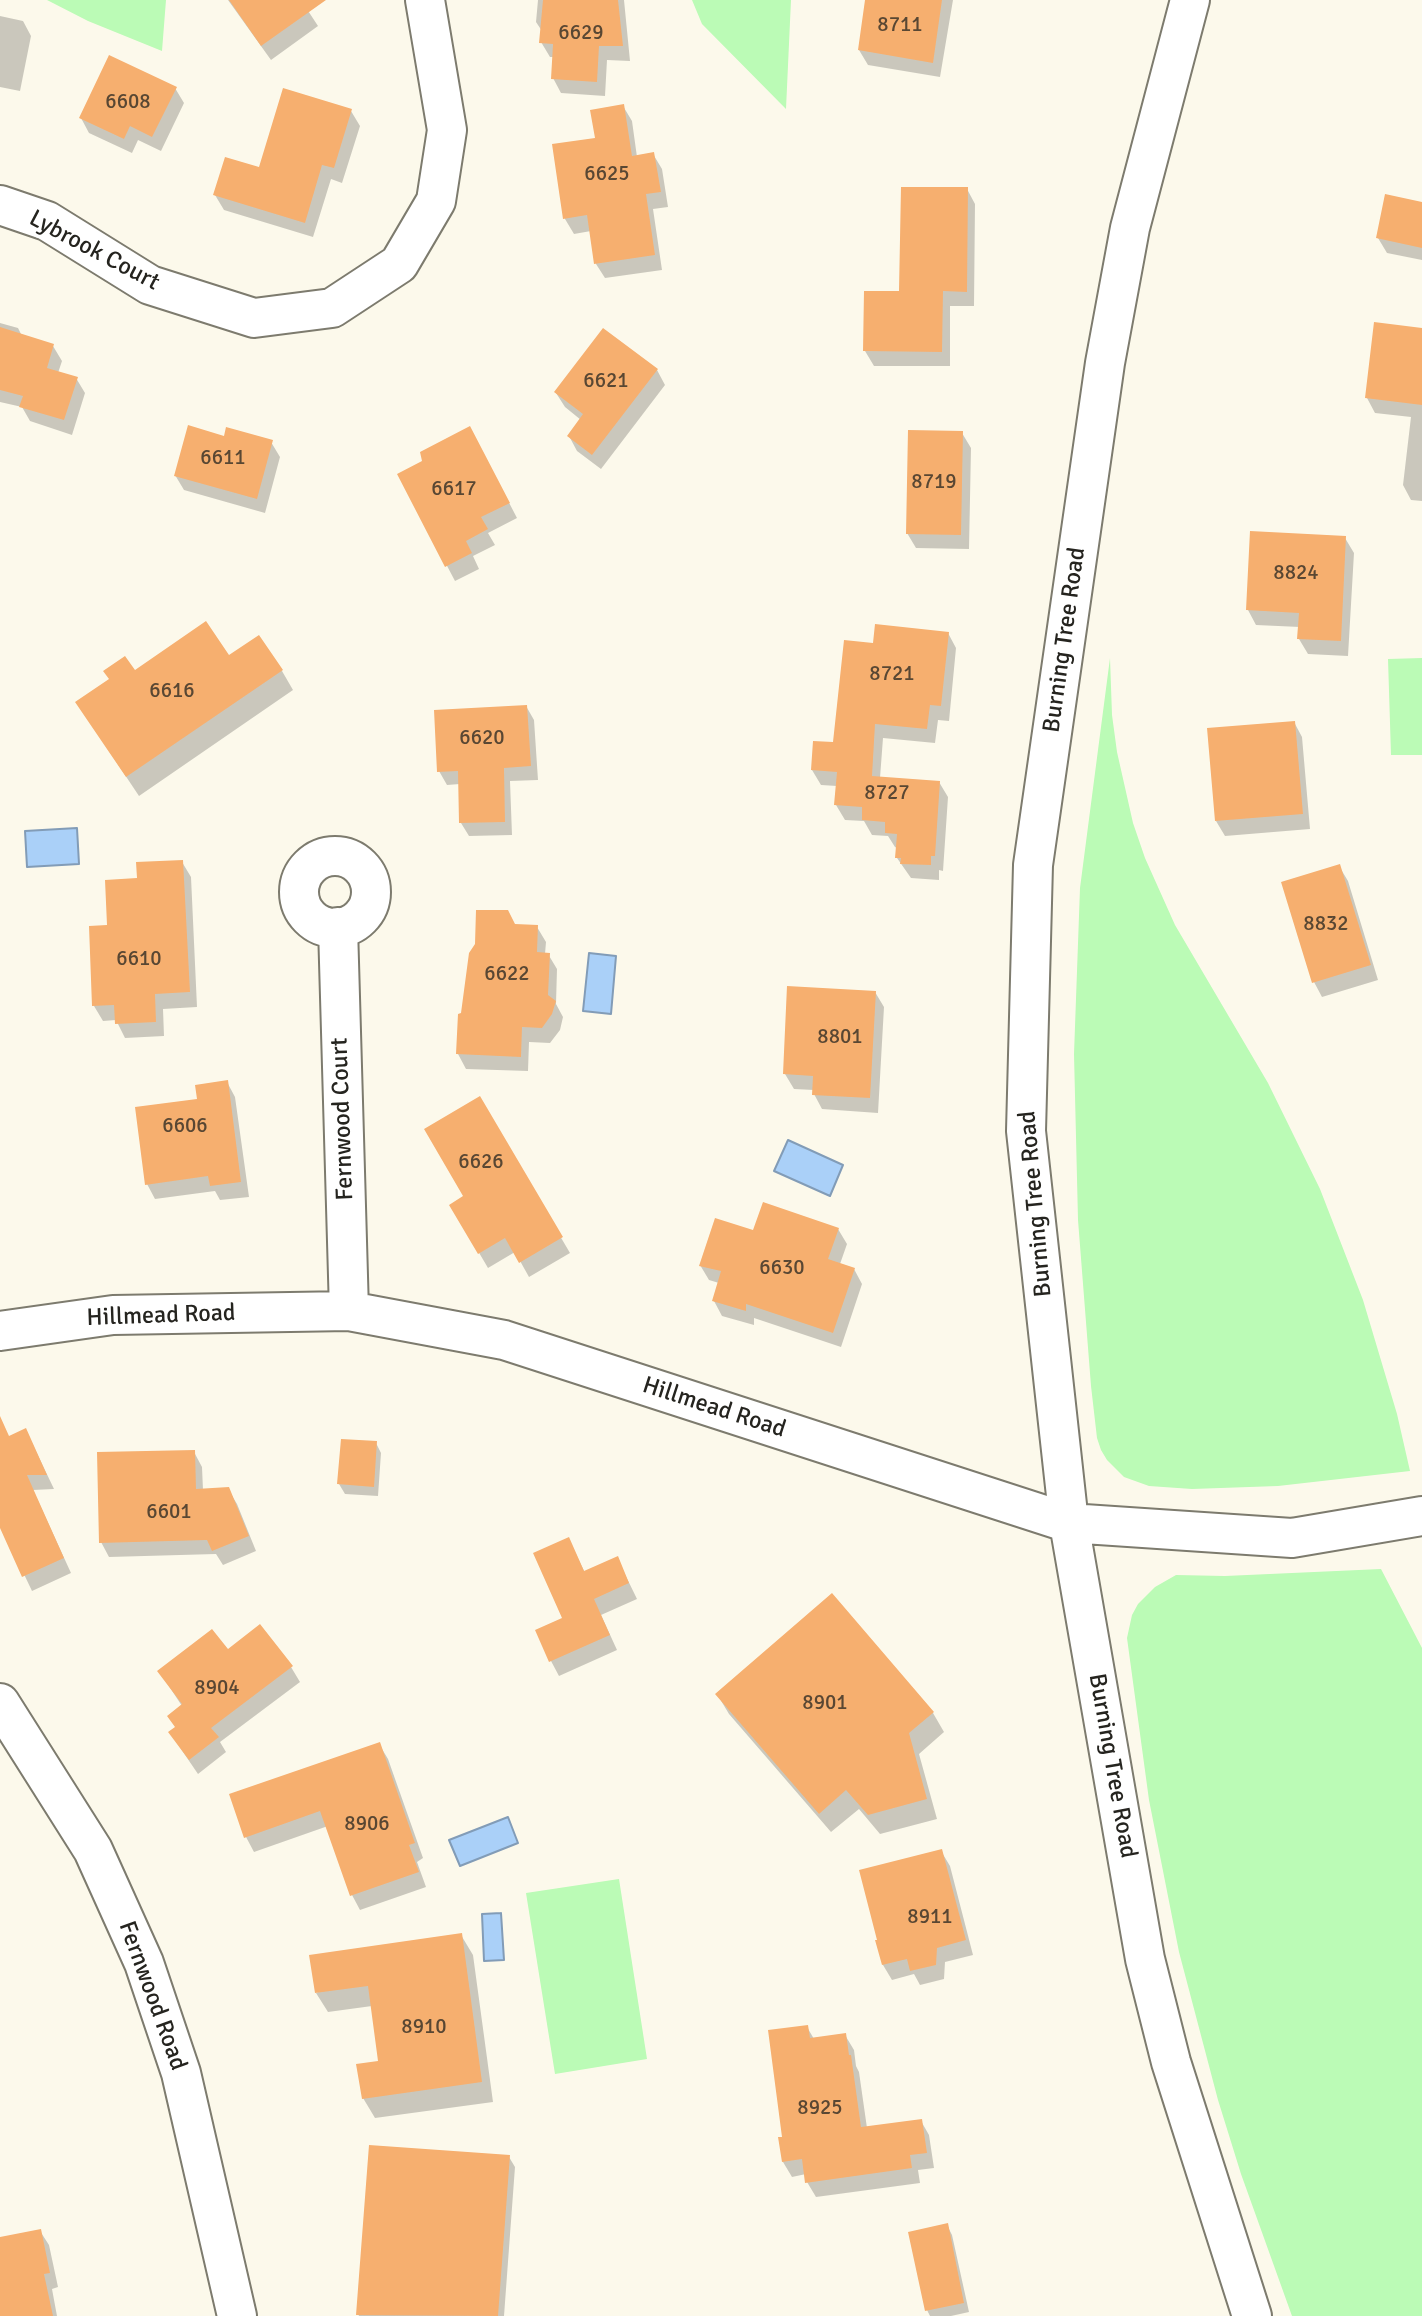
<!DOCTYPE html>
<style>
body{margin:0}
canvas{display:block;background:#fcf9eb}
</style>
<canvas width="1422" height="2316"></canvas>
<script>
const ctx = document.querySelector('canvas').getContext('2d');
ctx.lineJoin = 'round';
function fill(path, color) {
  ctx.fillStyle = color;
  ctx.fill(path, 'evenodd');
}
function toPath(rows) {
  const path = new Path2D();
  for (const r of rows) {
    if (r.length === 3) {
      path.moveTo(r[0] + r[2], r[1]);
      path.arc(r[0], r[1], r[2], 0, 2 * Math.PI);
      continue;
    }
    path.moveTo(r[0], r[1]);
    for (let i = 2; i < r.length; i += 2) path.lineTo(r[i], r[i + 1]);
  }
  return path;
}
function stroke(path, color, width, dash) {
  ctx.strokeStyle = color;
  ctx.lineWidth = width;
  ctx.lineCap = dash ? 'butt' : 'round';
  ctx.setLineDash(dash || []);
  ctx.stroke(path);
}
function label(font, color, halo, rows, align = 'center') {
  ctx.font = font + ' Signika,sans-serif';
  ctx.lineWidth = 7;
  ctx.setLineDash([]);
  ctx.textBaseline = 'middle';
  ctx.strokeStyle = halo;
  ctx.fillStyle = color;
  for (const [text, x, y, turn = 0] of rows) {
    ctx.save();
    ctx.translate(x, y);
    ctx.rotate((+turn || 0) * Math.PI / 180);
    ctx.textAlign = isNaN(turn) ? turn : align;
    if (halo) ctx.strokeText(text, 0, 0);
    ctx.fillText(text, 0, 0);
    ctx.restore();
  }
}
const green = toPath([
 [47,0,166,0,162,51,88,21],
 [692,0,791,0,786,109,702,24],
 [1110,658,1112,715,1117,752,1133,823,1145,858,1175,925,1268,1083,1320,1189,1363,1300,1397,1414,1410,1471,1278,1486,1192,1489,1149,1486,1124,1477,1107,1460,1101,1450,1097,1438,1091,1386,1078,1220,1074,1054,1080,888],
 [1422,658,1422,755,1391,755,1388,659],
 [1381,1569,1422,1648,1422,2316,1292,2316,1241,2174,1218,2100,1179,1952,1149,1800,1127,1638,1132,1615,1138,1604,1155,1587,1176,1575,1225,1576],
 [619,1879,647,2059,555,2074,526,1893]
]);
const water = toPath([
 [77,828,79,864,27,867,25,831,77,828],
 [589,953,616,956,611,1014,583,1011,589,953],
 [788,1140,843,1165,830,1196,774,1171,788,1140],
 [508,1817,518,1843,460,1866,449,1840,508,1817],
 [501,1913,504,1960,484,1961,482,1914,501,1913]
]);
const shadow = toPath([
 [228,0,301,0,318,26,271,60],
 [538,0,624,0,630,61,607,60,605,96,561,93,553,78,554,57,550,57,541,42,542,31,536,22],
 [867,0,953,0,940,77,868,65,859,50],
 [0,16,23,21,31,36,20,91,0,87],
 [175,88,184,103,161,151,138,140,132,153,89,133,81,118],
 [623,106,632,121,637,157,653,154,662,169,668,207,653,209,662,270,605,278,596,264,591,231,574,234,565,219,554,145,597,139],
 [351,111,360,126,342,183,331,179,313,237,224,210,215,195,260,169],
 [967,189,975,204,974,306,950,306,950,366,874,366,865,351],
 [1422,204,1422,260,1387,253,1378,238],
 [0,323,18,328,22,336,53,346,62,361,58,373,76,378,85,393,72,435,30,421,22,407,0,402],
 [1422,330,1422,501,1411,500,1403,485,1411,417,1375,413,1367,398],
 [657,370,665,385,601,469,577,451,569,436,581,420,565,407,556,393],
 [962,433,971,448,969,549,916,548,907,533],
 [271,442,280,457,265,513,184,490,175,475],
 [478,443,517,518,488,533,495,545,473,556,479,569,455,581,399,475],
 [1345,538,1354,553,1348,656,1308,654,1299,639,1300,627,1256,625,1248,610],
 [948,633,956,648,949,721,938,720,935,743,883,738,880,778,939,782,948,797,943,871,939,870,939,880,911,878,897,858,897,848,895,847,888,836,872,835,864,821,845,820,836,805,837,786,821,785,812,770,834,744,874,645],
 [228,657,282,671,293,690,139,796,77,703,134,672],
 [526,706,534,720,538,780,510,781,512,835,469,836,461,823,460,784,447,785,439,771],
 [1294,722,1302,737,1310,829,1225,836,1216,821],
 [182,862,191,877,197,1007,163,1009,164,1036,125,1038,116,1020,103,1021,94,1006,109,927,139,880],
 [1339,866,1348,881,1378,980,1322,997,1314,982],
 [515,926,537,927,546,942,545,954,548,954,557,969,556,1004,563,1017,560,1030,550,1043,529,1042,528,1071,466,1069,458,1054,463,1014],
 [875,992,884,1007,878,1113,822,1109,814,1094,814,1090,794,1089,785,1074],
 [227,1082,235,1097,249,1197,220,1200,215,1191,155,1199,147,1184,199,1100],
 [479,1098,570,1253,529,1277,515,1252,488,1268,451,1205,465,1197],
 [838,1229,847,1244,840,1264,854,1269,862,1284,841,1347,754,1318,754,1325,722,1316,714,1301,719,1283,709,1280,700,1265,755,1233],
 [0,1442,33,1445,54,1489,33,1490,71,1573,32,1591,0,1524],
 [376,1443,381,1453,378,1496,345,1494,339,1484],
 [194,1452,202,1467,203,1490,228,1489,237,1504,256,1551,223,1565,216,1554,109,1557,101,1542],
 [576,1554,585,1573,617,1558,637,1599,601,1615,617,1650,559,1676,551,1661,564,1619],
 [291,1667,300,1682,220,1742,226,1752,198,1774,170,1733,176,1728,182,1706,159,1671],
 [717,1694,933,1713,944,1732,919,1754,937,1819,880,1834,859,1809,831,1832,729,1714],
 [379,1744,388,1759,423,1858,417,1862,426,1887,360,1910,352,1895,328,1826,254,1852,246,1837],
 [941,1851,950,1866,973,1955,945,1962,944,1979,920,1985,914,1974,892,1980,883,1965,877,1941],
 [461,1935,473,1955,493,2102,375,2118,363,2098,380,2063,372,2006,328,2012,316,1993],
 [807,2027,814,2039,845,2035,854,2050,856,2066,859,2072,867,2128,921,2121,929,2135,934,2168,918,2170,920,2183,816,2197,807,2182,806,2174,792,2177,783,2162,784,2138],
 [509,2157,515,2167,504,2316,359,2316,358,2314],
 [947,2225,952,2235,969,2312,951,2316,930,2316,927,2310],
 [40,2231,49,2245,58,2287,52,2289,57,2316,0,2316,0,2239]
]);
const building = toPath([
 [229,0,326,0,261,46],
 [543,0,618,0,623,46,599,46,597,82,551,79,553,44,539,43],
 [865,0,942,0,933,63,858,50],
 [109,55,177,87,152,137,130,126,124,139,79,118],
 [283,88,352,109,334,168,322,165,305,223,213,195,225,157,259,167],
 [624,104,632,156,654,152,661,192,646,194,655,255,594,264,587,215,563,219,552,144,595,138,590,110],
 [901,187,968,187,967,292,943,291,942,352,863,351,864,291,899,291],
 [1385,194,1422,202,1422,248,1376,238],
 [1374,322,1422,328,1422,405,1365,398],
 [0,327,54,344,47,368,78,377,64,420,19,407,23,396,0,390],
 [603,328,658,369,592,455,567,436,583,414,554,392],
 [188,425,224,436,226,427,273,440,257,499,174,476],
 [470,426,510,503,481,517,488,529,466,541,472,553,445,567,397,474,422,461,420,452],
 [908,430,963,431,961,535,906,534],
 [1250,531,1346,536,1341,641,1297,639,1299,613,1246,610],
 [206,621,229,655,259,635,283,670,126,777,75,702,109,679,103,671,125,656,135,670],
 [875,624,949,632,941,706,930,705,927,729,875,724,872,776,940,781,935,856,931,856,931,865,900,864,901,858,895,858,897,834,885,833,885,822,862,820,862,807,834,805,837,772,811,770,813,741,833,742,844,640,873,643],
 [527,705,531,766,504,768,505,822,459,823,458,771,437,772,434,710],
 [1295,721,1303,814,1215,821,1207,728],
 [183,860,190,992,155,994,156,1022,115,1024,114,1005,92,1006,89,926,107,925,105,880,137,878,136,862],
 [1340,864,1371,965,1312,983,1281,882],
 [476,910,508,910,515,924,538,925,537,952,550,953,548,995,556,1001,552,1014,542,1028,522,1027,521,1057,456,1054,458,1014,461,1013,469,953,475,944],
 [787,986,876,991,870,1098,812,1095,813,1076,783,1074],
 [228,1080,241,1182,210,1186,208,1176,145,1185,135,1107,197,1099,195,1085],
 [480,1096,563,1237,519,1263,505,1238,478,1254,449,1205,463,1196,424,1129],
 [763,1202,839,1228,828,1259,855,1268,833,1333,746,1304,746,1311,712,1301,721,1271,699,1266,715,1218,753,1230],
 [0,1416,9,1436,26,1428,47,1475,27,1475,64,1558,22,1577,0,1528],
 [341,1439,377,1441,374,1487,337,1484],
 [195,1450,196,1489,229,1487,249,1536,212,1551,207,1540,99,1543,97,1452],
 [569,1537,584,1571,618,1556,629,1583,594,1599,610,1635,549,1662,535,1630,562,1618,533,1553],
 [832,1593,934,1712,909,1733,927,1799,868,1815,846,1790,819,1814,715,1694],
 [260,1624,293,1666,211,1728,219,1737,189,1760,168,1732,175,1727,167,1716,182,1704,157,1671,212,1629,228,1649],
 [380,1742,415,1843,409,1845,419,1872,350,1896,320,1811,244,1838,229,1794],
 [942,1849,966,1940,937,1948,936,1965,910,1971,907,1959,882,1965,875,1940,877,1940,859,1870],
 [462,1933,482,2082,362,2099,356,2064,378,2061,368,1986,315,1993,309,1955],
 [808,2025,810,2038,846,2033,849,2055,851,2055,861,2127,922,2119,927,2153,910,2155,912,2168,805,2183,802,2159,782,2162,778,2137,782,2137,768,2030],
 [369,2145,510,2155,498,2316,356,2315],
 [948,2223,964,2303,925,2311,908,2232],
 [41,2229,50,2273,44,2274,53,2316,0,2316,0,2237]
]);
const street = toPath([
 [1190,0,1130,228,1105,363,1033,865,1026,1131,1069,1523,1145,1959,1171,2062,1252,2316],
 [0,205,47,221,150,285,254,318,332,308,399,264,436,201,447,130,425,0],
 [335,892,36],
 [338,927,349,1311],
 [0,1331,113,1315,349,1311,504,1340,1069,1523,1292,1538,1422,1516],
 [0,1703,93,1850,144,1963,181,2073,237,2316]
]);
const numberNames = [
 ["8711",900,25],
 ["6629",581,33],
 ["6608",128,102],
 ["6625",607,174],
 ["6621",606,381],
 ["6611",223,458],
 ["8719",934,482],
 ["6617",454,489],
 ["8824",1296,573],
 ["8721",892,674],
 ["6616",172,691],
 ["6620",482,738],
 ["8727",887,793],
 ["8832",1326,924],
 ["6610",139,959],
 ["6622",507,974],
 ["8801",840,1037],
 ["6606",185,1126],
 ["6626",481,1162],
 ["6630",782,1268],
 ["6601",169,1512],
 ["8904",217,1688],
 ["8901",825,1703],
 ["8906",367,1824],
 ["8911",930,1917],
 ["8910",424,2027],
 ["8925",820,2108]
];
const streetNames = [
 ["Lybrook Court",94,251,28],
 ["Burning Tree Road",1065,640,-82],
 ["Fernwood Court",343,1119,-92],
 ["Burning Tree Road",1036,1204,-95],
 ["Hillmead Road",161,1316,-2],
 ["Hillmead Road",714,1408,18],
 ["Burning Tree Road",1112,1766,80],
 ["Fernwood Road",152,1996,70]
];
fill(green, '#bbfbb6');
fill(water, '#aad0f8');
stroke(water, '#829cb7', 2);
fill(shadow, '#0003');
fill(building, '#f6af6f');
stroke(street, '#7d7b6e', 42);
stroke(street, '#fff', 38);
label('21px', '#594733', null, numberNames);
label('24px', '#25241f', '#fff', streetNames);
</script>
